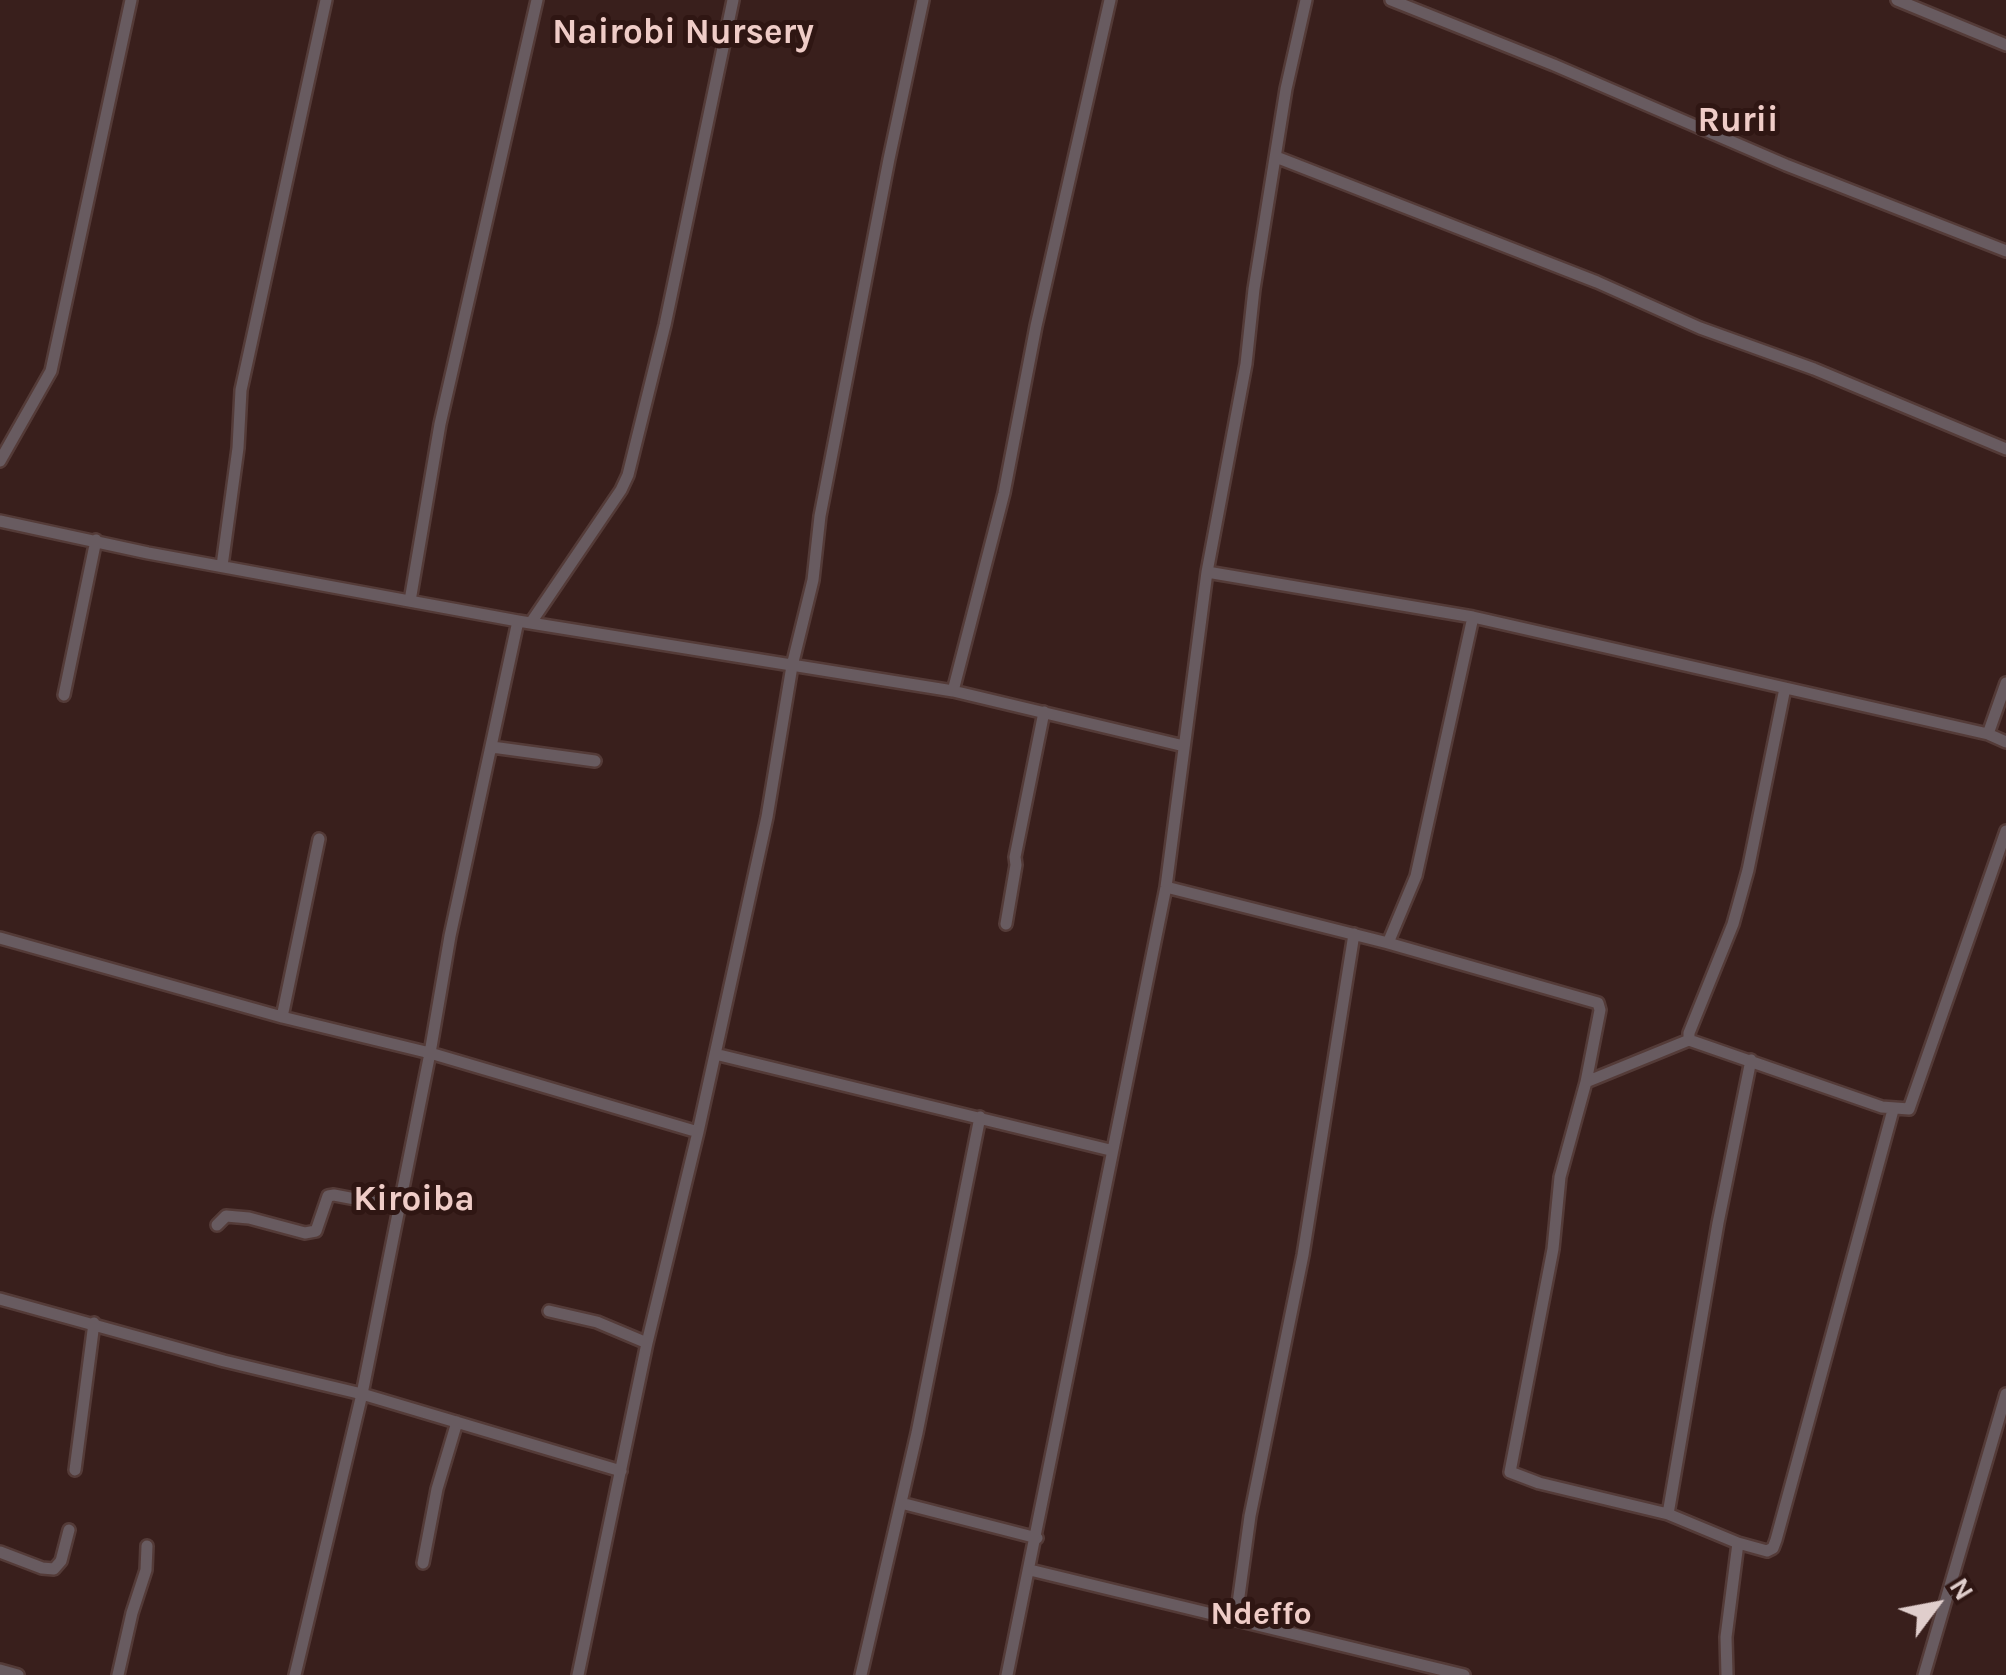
<!DOCTYPE html>
<style>
body{margin:0}
#map{position:relative;width:2006px;height:1675px;overflow:hidden;background:#391f1c;font-family:Karla,sans-serif}
canvas{display:block}
.north{position:absolute;left:1886px;top:1555px;width:100px;height:100px;-webkit-text-stroke:8px #2f1613;paint-order:stroke;rotate:58deg;font-size:28px;font-weight:700;line-height:40px;text-align:center;color:#e0cecc}
.north::after{content:'';display:block;margin:auto;width:35px;height:45px;background:#e0cecc;clip-path:polygon(50% 0,100% 100%,50% 72%,0 100%)}
</style>
<div id="map">
<canvas width="2006" height="1675"></canvas>
<div class="north">N</div>
</div>
<script>
const ctx = document.querySelector('canvas').getContext('2d');
ctx.lineJoin = 'round';
function toPath(rows) {
  const path = new Path2D();
  for (const r of rows) {
    path.moveTo(r[0], r[1]);
    for (let i = 2; i < r.length; i += 2) path.lineTo(r[i], r[i + 1]);
  }
  return path;
}
function stroke(path, color, width, dash) {
  ctx.strokeStyle = color;
  ctx.lineWidth = width;
  ctx.lineCap = dash ? 'butt' : 'round';
  ctx.setLineDash(dash || []);
  ctx.stroke(path);
}
function label(font, color, halo, rows, align = 'center') {
  ctx.font = font + ' Karla,sans-serif';
  ctx.lineWidth = 10;
  ctx.setLineDash([]);
  ctx.textBaseline = 'middle';
  ctx.strokeStyle = halo;
  ctx.fillStyle = color;
  for (const [text, x, y, turn = 0] of rows) {
    ctx.save();
    ctx.translate(x, y);
    ctx.rotate((+turn || 0) * Math.PI / 180);
    ctx.textAlign = isNaN(turn) ? turn : align;
    if (halo) ctx.strokeText(text, 0, 0);
    ctx.fillText(text, 0, 0);
    ctx.restore();
  }
}
const minor = toPath([
 [1391,0,1554,65,1786,165,2006,251],
 [1897,0,2006,45],
 [1276,157,1597,282,1700,328,1814,369,2006,449],
 [0,461,51,371,131,0],
 [0,521,148,553,518,621,953,691,1184,746],
 [222,566,238,448,241,390,326,0],
 [1207,572,1246,364,1254,289,1286,89,1306,0],
 [410,601,440,424,537,0],
 [532,621,621,490,628,475,665,325,733,0],
 [1785,688,1748,870,1733,924,1689,1033,1689,1040,1882,1107,1909,1109,2006,831],
 [953,691,1004,493,1036,326,1110,0],
 [64,695,96,540],
 [1988,734,2006,683],
 [492,747,595,761],
 [1166,887,1388,943,1598,1003,1600,1010,1586,1082,1560,1177,1553,1249,1510,1472,1539,1483,1668,1514,1738,1543,1726,1637,1727,1675],
 [1006,924,1016,865,1015,857,1044,712],
 [0,938,282,1017,430,1053,698,1132],
 [1388,943,1416,876,1473,617],
 [282,1017,319,839],
 [715,1054,1110,1150],
 [1586,1082,1689,1040],
 [217,1225,226,1216,249,1218,305,1233,316,1231,328,1196,334,1195,397,1207],
 [0,1299,224,1361,362,1394,621,1471],
 [549,1311,597,1322,647,1343],
 [75,1470,94,1323],
 [901,1503,1037,1538],
 [1668,1514,1718,1223,1751,1060],
 [1738,1543,1767,1551,1773,1548,1776,1540,1893,1110],
 [0,1552,42,1568,54,1569,61,1561,69,1530],
 [423,1563,437,1489,457,1422],
 [1030,1570,1464,1675],
 [1236,1618,1250,1516,1303,1255,1354,934],
 [0,1670,18,1675],
 [118,1675,132,1613,146,1570,147,1546],
 [295,1675,362,1394,430,1053,450,936,518,621],
 [578,1675,647,1343,698,1132,767,817,792,666,813,580,820,516,889,159,923,0],
 [861,1675,917,1433,980,1117],
 [1007,1675,1166,887,1207,572,1473,617,1988,734,2006,742],
 [1924,1675,2006,1394]
]);
const neighbourhoodNames = [
 ["Ndeffo",1261,1615]
];
const quarterNames = [
 ["Nairobi Nursery",683,33],
 ["Rurii",1738,121],
 ["Kiroiba",414,1200]
];
stroke(minor, '#543b38', 16);
stroke(minor, '#685b60', 11);
label('bold 32px', '#efccc7', '#2f1613', neighbourhoodNames);
label('bold 35px', '#efccc7', '#2f1613', quarterNames);
</script>
